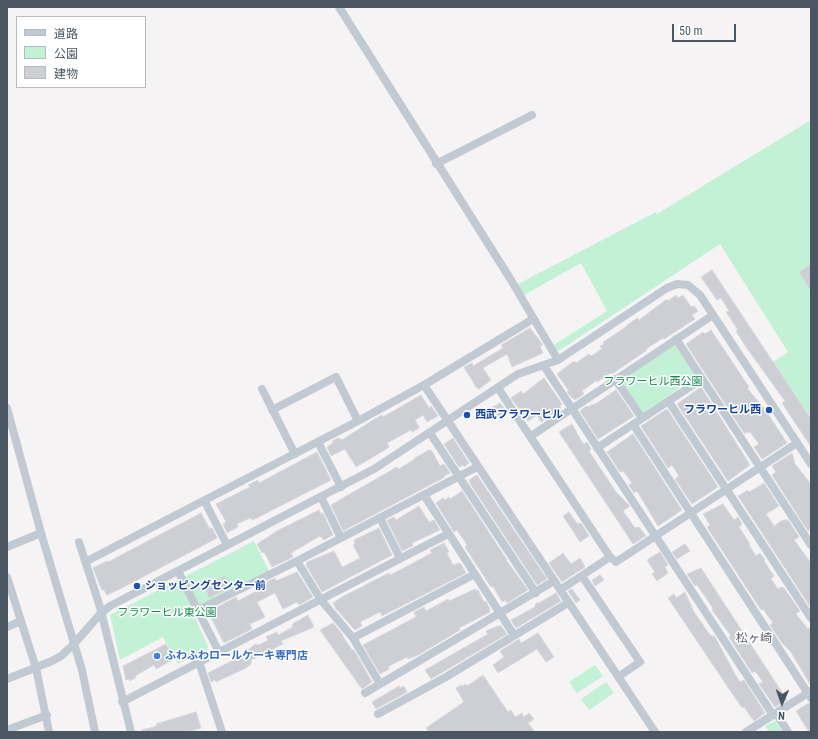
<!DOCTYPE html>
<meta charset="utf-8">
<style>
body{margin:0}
#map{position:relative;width:818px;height:739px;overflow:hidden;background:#f5f3f3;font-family:"Roboto Condensed","Noto Sans JP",sans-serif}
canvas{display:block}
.frame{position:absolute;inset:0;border:8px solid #4a5661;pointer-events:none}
.legend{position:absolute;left:16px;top:16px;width:130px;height:72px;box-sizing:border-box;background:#fff;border:1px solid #b7bbc0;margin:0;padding:5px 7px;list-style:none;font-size:12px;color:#4a5661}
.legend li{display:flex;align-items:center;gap:8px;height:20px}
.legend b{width:20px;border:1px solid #b7bbc0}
.north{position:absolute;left:762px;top:683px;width:40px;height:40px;-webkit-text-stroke:3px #fff;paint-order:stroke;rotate:182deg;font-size:11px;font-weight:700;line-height:16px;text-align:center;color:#4a5661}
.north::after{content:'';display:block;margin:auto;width:14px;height:18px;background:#4a5661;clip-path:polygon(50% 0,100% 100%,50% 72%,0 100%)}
.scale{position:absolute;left:672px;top:24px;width:64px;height:18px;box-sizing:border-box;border:2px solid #4a5661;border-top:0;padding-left:5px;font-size:12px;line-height:14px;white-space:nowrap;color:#4a5661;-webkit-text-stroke:3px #fff;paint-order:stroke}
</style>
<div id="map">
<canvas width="818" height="739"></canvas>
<div class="frame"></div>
<ul class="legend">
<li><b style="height:5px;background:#c1cad2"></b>道路</li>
<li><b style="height:11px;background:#c3f1d5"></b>公園</li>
<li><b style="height:11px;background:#cdcfd5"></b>建物</li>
</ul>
<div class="north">N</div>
<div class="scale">50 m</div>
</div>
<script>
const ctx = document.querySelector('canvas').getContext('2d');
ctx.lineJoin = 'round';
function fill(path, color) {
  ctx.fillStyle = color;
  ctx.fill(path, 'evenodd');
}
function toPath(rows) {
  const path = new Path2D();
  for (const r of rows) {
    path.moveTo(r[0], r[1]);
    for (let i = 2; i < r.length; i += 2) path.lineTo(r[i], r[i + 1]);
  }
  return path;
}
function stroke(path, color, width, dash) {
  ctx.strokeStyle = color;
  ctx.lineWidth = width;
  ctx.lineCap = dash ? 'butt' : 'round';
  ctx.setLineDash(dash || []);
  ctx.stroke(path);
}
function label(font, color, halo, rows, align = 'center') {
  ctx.font = font + ' "Roboto Condensed","Noto Sans JP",sans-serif';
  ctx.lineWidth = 3;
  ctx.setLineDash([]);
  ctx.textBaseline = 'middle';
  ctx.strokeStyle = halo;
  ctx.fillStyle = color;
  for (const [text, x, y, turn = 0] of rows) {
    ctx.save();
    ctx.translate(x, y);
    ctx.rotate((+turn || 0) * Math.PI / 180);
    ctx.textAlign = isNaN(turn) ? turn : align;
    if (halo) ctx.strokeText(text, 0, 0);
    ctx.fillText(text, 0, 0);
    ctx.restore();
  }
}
const green = toPath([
 [811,120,811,418,773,362,788,352,720,244,557,352,554,345,607,311,581,263,524,295,518,284,656,212,657,214],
 [673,346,676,346,695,374,695,377,644,413,640,412,622,382,623,378],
 [254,541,269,571,192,611,208,646,207,650,178,664,163,637,120,660,110,615],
 [595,665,603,676,577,693,569,682],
 [606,682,614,693,589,710,581,699],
 [776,721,782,732,769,732,765,726]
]);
const building = toPath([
 [811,264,811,291,799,272,811,264],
 [712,270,811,419,811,447,782,403,785,401,777,390,746,347,736,331,738,330,726,312,729,311,721,298,717,300,701,277,712,270],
 [676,295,678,298,683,295,691,307,694,306,698,311,692,315,695,319,664,339,663,338,646,349,647,350,612,374,611,373,597,382,597,380,582,391,584,394,575,400,573,398,572,398,567,392,569,391,557,374,574,361,576,363,589,354,591,356,602,349,600,346,604,344,603,342,626,327,626,326,637,318,639,320,667,299,668,301,676,295],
 [530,328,543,345,540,346,543,353,512,367,507,354,483,368,491,380,479,389,476,387,464,367,472,363,473,366,503,348,501,345,530,328],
 [711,330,749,387,747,388,766,411,787,443,762,459,754,447,759,444,750,432,744,433,686,344,703,332,705,334,711,330],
 [544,378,562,404,560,406,561,409,541,422,537,415,528,421,511,398,521,391,523,394,544,378],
 [701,387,750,465,728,481,677,404,701,387],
 [616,390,634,416,598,439,580,411,586,406,587,407,597,403,616,390],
 [421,395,429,408,431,406,438,416,427,422,423,415,415,420,419,427,418,429,412,432,411,430,387,443,389,446,388,448,356,467,345,449,331,456,327,447,333,443,332,441,338,438,342,440,373,420,382,415,383,417,421,395],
 [500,403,508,413,499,418,491,408,500,403],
 [667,409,718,487,692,504,675,479,679,476,672,465,668,468,641,426,667,409],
 [572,424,582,442,584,444,587,442,591,449,589,451,616,492,630,506,623,511,635,528,639,527,646,536,633,544,559,432,572,424],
 [633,434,682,510,658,526,637,491,634,493,629,485,632,483,623,471,620,472,607,452,633,434],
 [453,438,469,463,464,467,463,465,459,467,444,444,453,438],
 [429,450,432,451,440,466,444,464,450,473,444,476,445,477,343,531,331,505,390,471,397,467,399,469,415,459,415,458,429,450],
 [317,452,331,480,253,520,250,518,237,524,238,527,227,533,223,524,226,522,216,504,250,487,248,485,258,480,259,483,317,452],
 [792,453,795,464,810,483,809,484,811,486,811,529,808,531,772,475,776,472,772,466,792,453],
 [477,475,547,579,537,585,471,485,469,480,477,475],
 [764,483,779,506,766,514,774,526,783,520,788,520,799,537,794,540,811,563,811,608,738,496,748,490,749,492,764,483],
 [462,491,507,560,506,560,528,590,507,603,505,600,502,602,493,586,491,587,465,547,467,545,457,530,454,532,436,503,443,498,445,500,449,497,450,499,462,491],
 [723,504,734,520,738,517,742,524,739,527,750,544,749,545,756,556,760,553,765,560,764,561,774,576,771,579,778,589,781,587,784,588,800,611,796,614,808,629,811,627,811,686,791,652,782,643,770,625,773,623,763,609,761,610,707,527,710,525,703,514,723,504],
 [419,506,429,522,434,520,440,530,412,543,413,546,402,551,387,520,394,517,396,520,419,506],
 [319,510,321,514,323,513,333,535,324,540,320,536,291,553,293,557,272,567,264,552,262,553,257,544,277,531,319,510],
 [569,512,576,522,579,524,581,523,589,536,580,542,563,516,569,512],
 [201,513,210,529,212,528,217,538,120,589,107,595,104,590,102,590,93,568,107,561,108,562,201,513],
 [379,528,392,555,322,592,306,565,307,562,334,551,342,567,345,566,360,558,353,545,355,544,354,540,379,528],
 [444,543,449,552,447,553,453,565,460,563,466,573,382,616,380,612,360,622,362,626,355,630,336,609,333,603,342,597,389,573,390,575,417,561,432,553,430,550,444,543],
 [685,544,690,551,677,559,672,552,685,544],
 [660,552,668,565,665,567,668,573,657,581,652,574,655,572,647,560,660,552],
 [563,553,571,564,580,558,585,567,562,582,549,563,563,553],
 [701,568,787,700,775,707,759,684,763,682,755,671,752,673,729,637,731,636,712,610,713,608,697,585,695,586,687,574,701,568],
 [297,572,313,597,299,605,297,602,283,609,275,593,257,602,265,617,250,624,252,629,224,643,208,612,236,597,238,601,262,588,261,585,275,578,276,581,297,572],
 [600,575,604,580,595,586,592,580,600,575],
 [225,576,231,587,209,598,205,586,225,576],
 [475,589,476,591,478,590,484,602,486,601,490,609,489,610,490,612,459,628,460,630,418,655,408,659,407,657,391,665,388,667,389,669,380,674,363,645,416,617,414,612,424,607,426,611,448,599,449,601,475,589],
 [572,589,580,600,576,603,568,591,572,589],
 [685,592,694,612,710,635,715,637,735,674,740,682,744,680,765,713,754,721,744,707,742,708,668,598,674,594,676,598,685,592],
 [556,593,561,601,516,628,511,620,535,607,536,603,539,603,556,593],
 [308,615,314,627,281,641,283,644,251,660,251,664,246,668,216,682,215,680,211,682,208,673,249,652,248,650,255,644,259,645,268,640,266,637,277,632,278,635,293,627,292,625,294,623,308,615],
 [333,623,343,635,342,635,352,650,354,650,372,682,362,689,320,630,333,623],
 [498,626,501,626,507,634,431,679,425,670,488,634,486,631,498,626],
 [538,633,554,657,546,662,537,649,498,673,493,665,504,657,500,651,519,639,521,643,538,633],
 [166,644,174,659,156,669,154,665,135,676,136,677,130,681,129,679,126,680,123,666,166,644],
 [483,675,508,712,511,710,515,717,522,713,524,717,529,713,534,719,528,723,535,732,429,732,426,728,464,702,456,688,461,685,462,686,466,684,467,686,483,675],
 [399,686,400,688,404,686,407,692,376,709,372,702,399,686],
 [809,703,811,703,811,732,809,732,796,711,809,703],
 [196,712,201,728,186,732,142,732,142,730,157,726,156,724,196,712]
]);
const minor = toPath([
 [339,7,511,280,558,360],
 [436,164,532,115],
 [676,339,811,545],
 [544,366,773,715],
 [615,379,642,418],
 [424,385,655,732],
 [498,388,610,557,616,562,797,443],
 [262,389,295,454],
 [669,402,811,618],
 [7,408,41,533,82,670,95,732],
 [272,410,336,377,358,421],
 [633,424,811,698],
 [430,433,536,593],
 [531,436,713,315],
 [318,442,341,487],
 [597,448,702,379],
 [424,495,514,635],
 [321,497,341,538],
 [205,502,227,545],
 [380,518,400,558],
 [79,542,100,607,131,732],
 [7,547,41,533],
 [297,561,321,600,353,638,380,684],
 [85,562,358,421,424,385,533,319],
 [178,571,219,652],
 [582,576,640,662,618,677],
 [7,577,36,668,49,732],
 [560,590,610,557],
 [198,610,297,561,477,467],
 [7,627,21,621],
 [353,638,475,574],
 [199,662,222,732],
 [7,679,52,661,61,656,74,644,101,613,110,606,374,469,518,374,558,360,667,288,677,284,688,285,700,295,811,464],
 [365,693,554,581],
 [122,702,448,534],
 [776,713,788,732],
 [378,714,446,677,568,603],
 [7,730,47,715],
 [746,732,811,691]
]);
const markers = [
 [769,410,4,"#1a4fb4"],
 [467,415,4,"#1a4fb4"],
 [137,586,4,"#1a4fb4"],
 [157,656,4,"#3f7fe0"]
];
const parkNames = [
 ["フラワーヒル西公園",653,382],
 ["フラワーヒル東公園",167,613]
];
const transitNames = [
 ["フラワーヒル西",761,410,"right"],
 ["西武フラワーヒル",475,415],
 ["ショッピングセンター前",145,586]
];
const shopNames = [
 ["ふわふわロールケーキ専門店",165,656]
];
const neighbourhoodNames = [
 ["松ヶ崎",754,639]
];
fill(green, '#c3f1d5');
fill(building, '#cdcfd5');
stroke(building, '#d7d9de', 1);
stroke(minor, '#c1cad2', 8);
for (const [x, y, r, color] of markers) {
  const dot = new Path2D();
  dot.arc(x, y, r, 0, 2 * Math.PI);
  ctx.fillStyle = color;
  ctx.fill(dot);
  stroke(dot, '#fff', 1.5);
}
label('11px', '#17864f', '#fff', parkNames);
label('bold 11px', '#164399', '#fff', transitNames, 'left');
label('bold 11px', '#366cbe', '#fff', shopNames, 'left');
label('12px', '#5f6368', '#fff', neighbourhoodNames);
</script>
